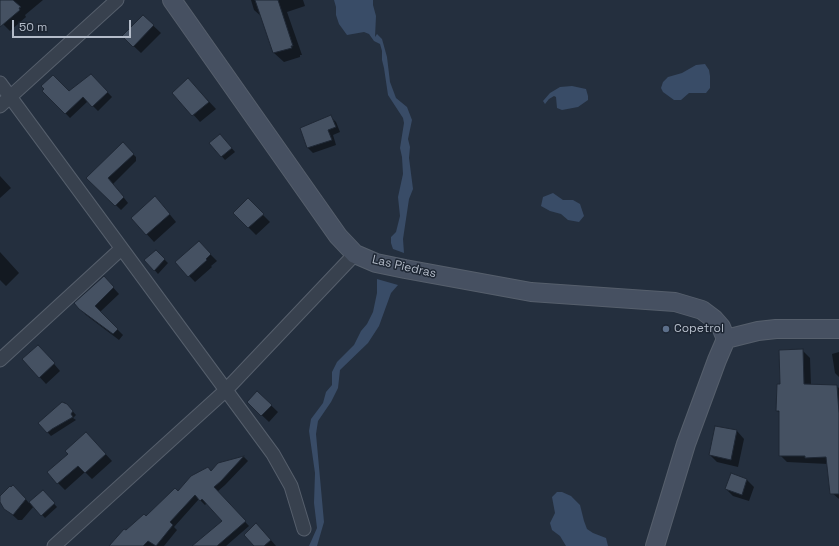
<!DOCTYPE html>
<style>
body{margin:0}
#map{position:relative;width:839px;height:546px;overflow:hidden;background:#242f3e;font-family:"Space Grotesk",sans-serif}
canvas{display:block}
.scale{position:absolute;left:12px;top:20px;width:119px;height:18px;box-sizing:border-box;border:2px solid #b4bcc9;border-top:0;padding-left:5px;font-size:12px;line-height:14px;white-space:nowrap;color:#b4bcc9;-webkit-text-stroke:3px #1d2633;paint-order:stroke}
</style>
<div id="map">
<canvas width="839" height="546"></canvas>
<div class="scale">50 m</div>
</div>
<script>
const ctx = document.querySelector('canvas').getContext('2d');
ctx.lineJoin = 'round';
function fill(path, color) {
  ctx.fillStyle = color;
  ctx.fill(path, 'evenodd');
}
function toPath(rows) {
  const path = new Path2D();
  for (const r of rows) {
    path.moveTo(r[0], r[1]);
    for (let i = 2; i < r.length; i += 2) path.lineTo(r[i], r[i + 1]);
  }
  return path;
}
function stroke(path, color, width, dash) {
  ctx.strokeStyle = color;
  ctx.lineWidth = width;
  ctx.lineCap = dash ? 'butt' : 'round';
  ctx.setLineDash(dash || []);
  ctx.stroke(path);
}
function label(font, color, halo, rows, align = 'center') {
  ctx.font = font + ' "Space Grotesk",sans-serif';
  ctx.lineWidth = 3;
  ctx.setLineDash([]);
  ctx.textBaseline = 'middle';
  ctx.strokeStyle = halo;
  ctx.fillStyle = color;
  for (const [text, x, y, turn = 0] of rows) {
    ctx.save();
    ctx.translate(x, y);
    ctx.rotate((+turn || 0) * Math.PI / 180);
    ctx.textAlign = isNaN(turn) ? turn : align;
    if (halo) ctx.strokeText(text, 0, 0);
    ctx.fillText(text, 0, 0);
    ctx.restore();
  }
}
const water = toPath([
 [334,0,373,0,373,5,376,16,375,37,377,34,382,39,387,57,390,82,396,98,407,107,412,120,408,139,410,147,409,158,413,189,409,199,403,239,404,253,393,249,391,243,391,237,396,232,400,216,398,197,403,174,402,157,400,148,404,123,403,118,388,95,384,68,382,60,382,51,380,44,374,41,369,34,364,32,347,35,339,24,336,15,336,7],
 [705,64,709,70,710,76,710,88,706,93,689,93,681,100,674,100,663,92,661,88,663,82,668,77,682,73,696,65],
 [572,86,586,89,588,96,588,100,578,107,562,110,557,108,556,97,554,96,549,99,545,104,543,101,550,93,560,87],
 [553,193,563,200,573,200,580,204,584,216,579,222,568,220,561,214,550,211,541,206,543,197],
 [377,279,398,285,391,293,379,326,368,343,340,370,338,388,331,402,318,421,316,434,324,522,317,546,309,546,317,528,314,503,315,473,309,431,311,419,323,403,326,392,332,385,332,372,337,362,354,345,361,331,367,324,373,312,377,293],
 [557,492,562,492,571,496,580,505,584,521,587,529,593,533,606,538,608,546,566,546,560,536,552,530,550,523,555,513,552,497]
]);
const shadow = toPath([
 [0,0,43,0,25,15,26,17,10,31,0,21],
 [251,0,303,0,305,6,287,12,302,55,300,55,300,57,284,62,274,53,262,17,254,10],
 [143,16,161,33,141,53,123,36],
 [91,75,112,97,98,111,88,101,70,118,44,91,69,92],
 [188,79,216,109,200,122,174,93],
 [331,117,336,122,340,132,333,135,336,145,313,153,308,148,301,129],
 [223,138,235,152,225,160,210,143],
 [123,144,136,157,136,161,113,184,128,203,121,210,88,178],
 [0,176,11,188,0,198],
 [248,200,270,222,256,235,234,213],
 [162,205,176,222,154,242,132,218],
 [198,242,217,261,211,266,212,267,195,282,176,262],
 [156,251,168,263,158,274,146,260],
 [0,252,19,273,6,286,0,280],
 [109,283,119,294,100,312,123,335,119,340,86,315,80,309],
 [802,350,810,358,811,385,836,386,839,388,839,499,831,492,828,464,787,462,780,455,780,413,777,411,781,385],
 [44,352,60,371,46,384,23,359],
 [839,352,839,377,835,373,832,354],
 [257,392,278,412,269,422,248,402],
 [64,402,76,415,73,418,76,420,51,436,39,423],
 [737,431,744,439,738,467,717,462,710,455],
 [86,433,112,461,92,479,85,472,65,490,58,483,69,454],
 [244,457,248,461,225,485,217,492,249,526,226,546,193,546,223,521,207,503,205,505,199,499,174,527,177,530,164,546,111,546,126,532,146,518,178,492,211,472,218,464],
 [731,475,747,480,754,487,749,501,733,496,726,489],
 [43,492,57,507,45,518,34,506,22,520,18,520,5,508,0,500,0,497,20,493,29,503],
 [264,532,276,546,255,546]
]);
const building = toPath([
 [0,0,13,0,21,7,19,8,20,10,0,27,0,0],
 [255,0,278,0,293,46,291,46,292,48,273,53,255,0],
 [143,15,154,25,133,47,122,36,143,15],
 [91,74,108,92,92,107,83,97,65,114,42,91,44,89,41,86,53,75,69,91,91,74],
 [188,78,209,102,192,116,172,93,188,78],
 [331,115,336,127,328,130,332,140,307,148,300,128,331,115],
 [220,134,232,148,221,157,209,143,220,134],
 [123,142,134,154,108,178,124,197,115,206,86,178,123,142],
 [155,196,170,214,146,235,131,218,155,196],
 [248,198,264,214,248,228,233,213,248,198],
 [199,241,211,254,206,259,207,260,188,277,175,262,199,241],
 [156,250,165,259,154,271,144,260,156,250],
 [104,276,114,287,95,306,118,329,113,334,79,309,74,303,104,276],
 [38,345,55,363,39,378,22,359,38,345],
 [803,349,804,384,837,385,839,413,839,494,830,494,826,457,805,458,805,456,779,456,779,411,776,411,777,384,780,384,779,350,803,349],
 [257,391,272,405,261,416,247,402,257,391],
 [62,402,67,404,73,411,71,414,73,417,52,429,47,433,38,423,62,402],
 [715,426,737,430,731,460,709,455,715,426],
 [86,432,106,454,85,473,78,466,57,484,47,472,68,454,65,451,86,432],
 [244,456,221,481,214,487,246,521,217,546,192,546,222,521,202,499,200,501,195,495,170,522,173,525,156,546,148,541,143,546,109,546,124,529,126,530,144,514,146,516,175,488,178,491,191,476,208,467,211,471,218,463,244,456],
 [731,473,747,479,742,495,725,489,731,473],
 [13,485,26,499,13,515,4,509,0,502,0,496,10,486,11,487,13,485],
 [43,490,55,503,41,516,29,502,43,490],
 [256,523,271,540,264,546,254,546,244,535,256,523]
]);
const street = toPath([
 [0,83,273,454,291,486,304,529],
 [0,106,117,0],
 [0,360,121,249],
 [54,546,225,391,355,254]
]);
const secondary = toPath([
 [172,0,338,236,355,254,376,263,405,269,531,292,675,302,702,310,714,319,721,327,726,339],
 [726,339,758,331,776,329,839,329],
 [655,546,686,444,717,360,726,339]
]);
const markers = [
 [666,329,4,"#5c6f8a"]
];
const streetNames = [
 ["Las Piedras",404,267,13]
];
const poiNames = [
 ["Copetrol",674,329]
];
fill(water, '#394c67');
fill(shadow, '#0007');
fill(building, '#455162');
stroke(building, '#1f2835', 1);
stroke(street, '#565f6c', 15);
stroke(secondary, '#565f6c', 20);
stroke(street, '#38414e', 13);
stroke(secondary, '#465061', 18);
for (const [x, y, r, color] of markers) {
  const dot = new Path2D();
  dot.arc(x, y, r, 0, 2 * Math.PI);
  ctx.fillStyle = color;
  ctx.fill(dot);
  stroke(dot, '#1d2633', 1.5);
}
label('12px', '#b4bcc9', '#1d2633', streetNames);
label('12px', '#b4bcc9', '#1d2633', poiNames, 'left');
</script>
